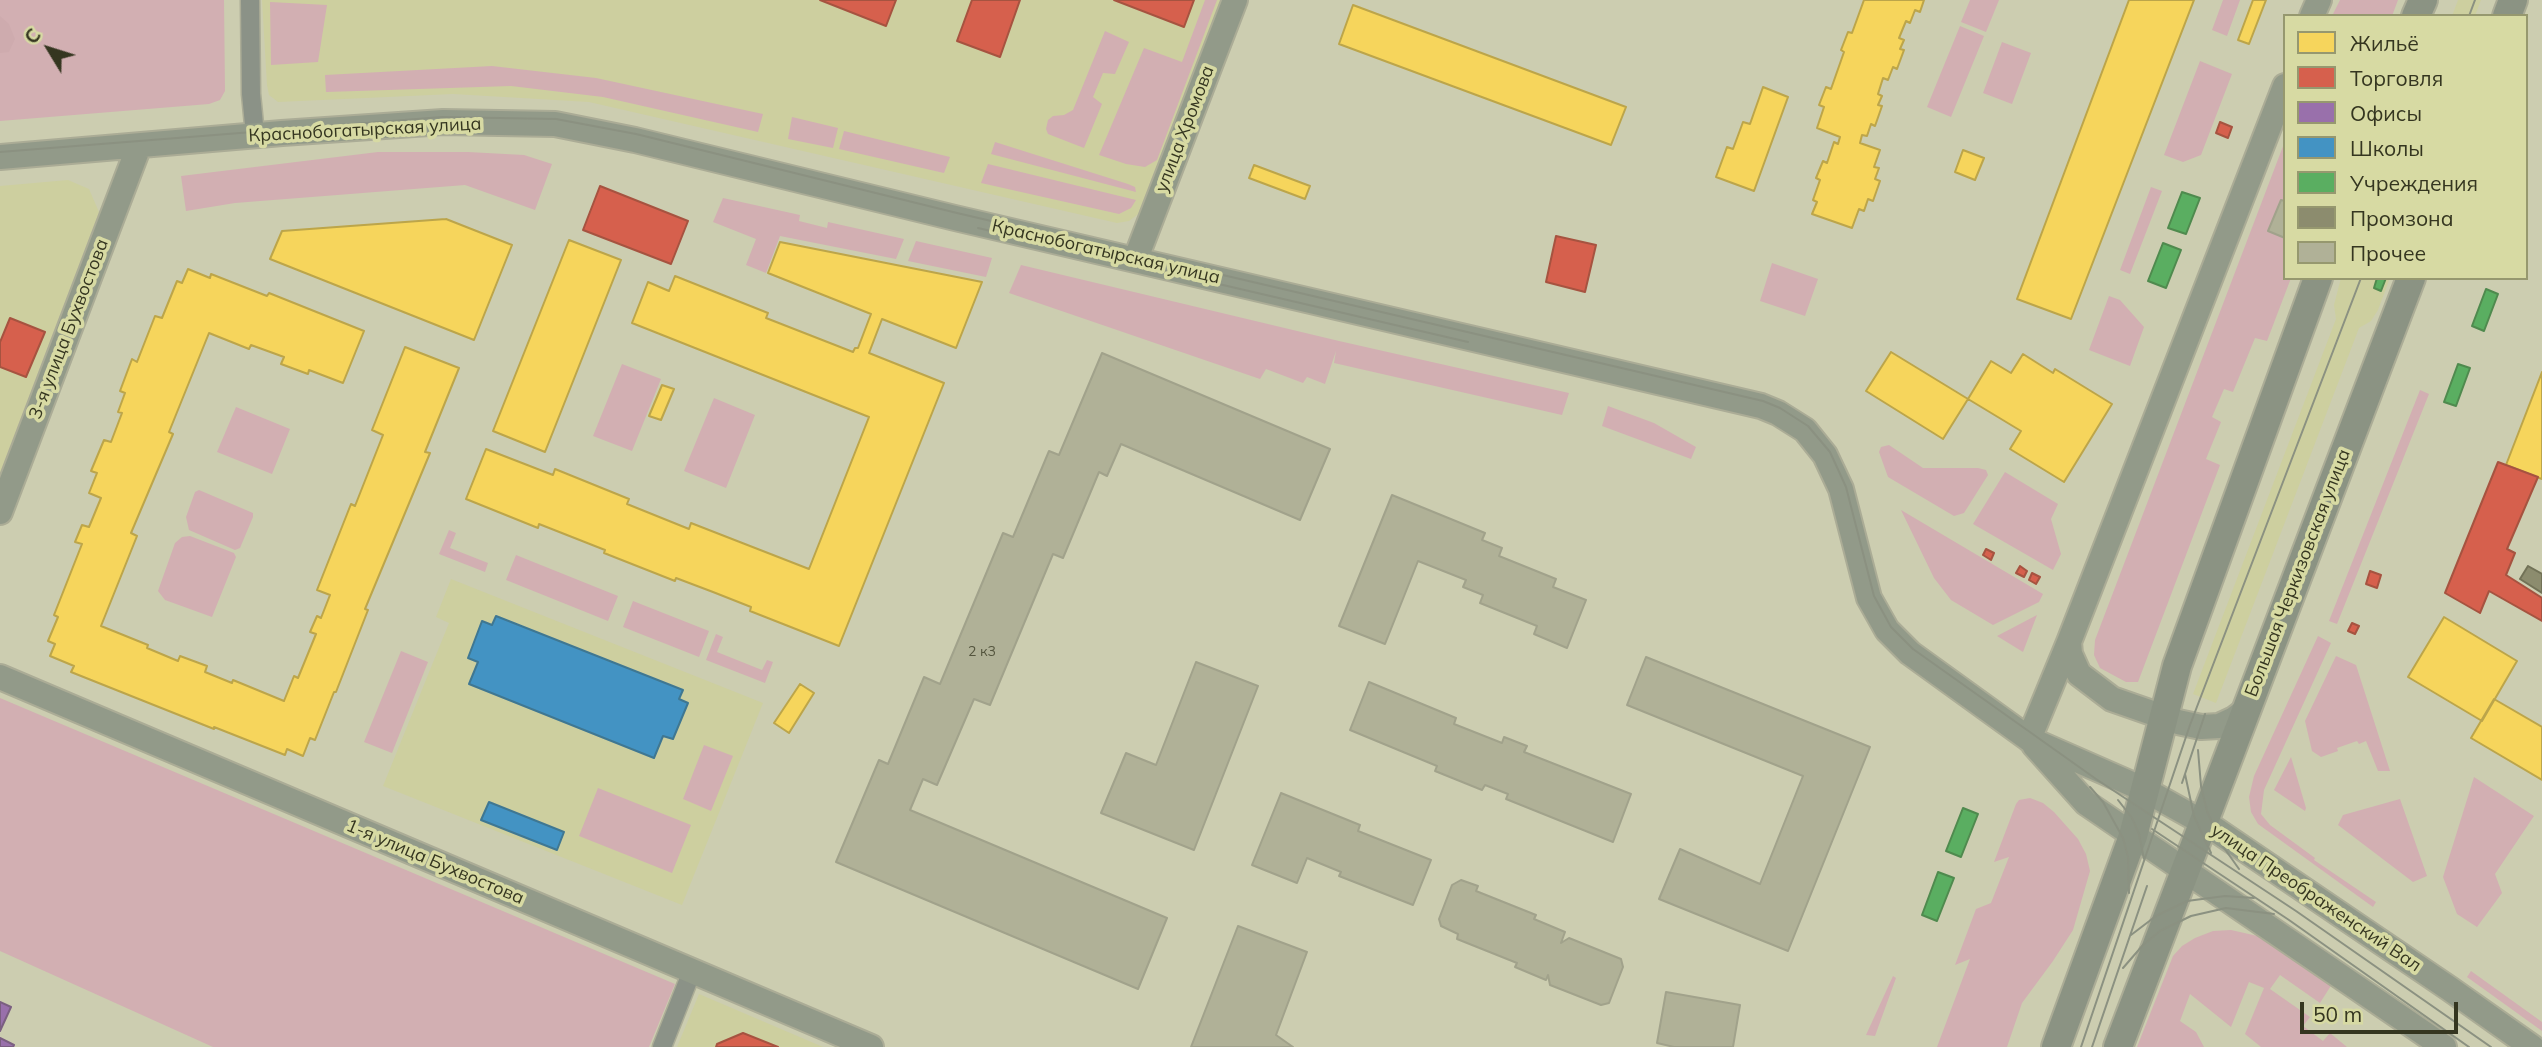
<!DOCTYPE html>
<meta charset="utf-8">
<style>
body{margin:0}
#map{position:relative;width:2542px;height:1047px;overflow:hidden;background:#cccdb0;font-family:Mulish,sans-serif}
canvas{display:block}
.legend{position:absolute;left:2283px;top:14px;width:245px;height:266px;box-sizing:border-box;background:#d7daa3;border:2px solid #96986f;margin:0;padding:9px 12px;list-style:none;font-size:21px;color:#353620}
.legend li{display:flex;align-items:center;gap:14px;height:35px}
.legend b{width:35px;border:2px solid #96986f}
.north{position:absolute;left:14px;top:14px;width:70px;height:70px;-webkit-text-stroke:5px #d7daa3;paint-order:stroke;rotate:308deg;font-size:19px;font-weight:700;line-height:28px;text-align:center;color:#353620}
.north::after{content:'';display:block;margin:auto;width:24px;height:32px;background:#353620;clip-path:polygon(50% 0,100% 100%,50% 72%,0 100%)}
.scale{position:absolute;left:2300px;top:1002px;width:158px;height:32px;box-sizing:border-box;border:4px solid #353620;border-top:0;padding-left:9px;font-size:21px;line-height:24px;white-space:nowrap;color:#353620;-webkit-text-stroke:5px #d7daa3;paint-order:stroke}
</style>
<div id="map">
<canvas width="2542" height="1047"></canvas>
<ul class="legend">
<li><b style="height:19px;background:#f6d55c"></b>Жильё</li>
<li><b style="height:19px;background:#d6604d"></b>Торговля</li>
<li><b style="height:19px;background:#9970ab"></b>Офисы</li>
<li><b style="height:19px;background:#4393c3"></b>Школы</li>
<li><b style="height:19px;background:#5aae61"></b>Учреждения</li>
<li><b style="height:19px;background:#8c8c6e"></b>Промзона</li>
<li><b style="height:19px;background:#b0b197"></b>Прочее</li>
</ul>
<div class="north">С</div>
<div class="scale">50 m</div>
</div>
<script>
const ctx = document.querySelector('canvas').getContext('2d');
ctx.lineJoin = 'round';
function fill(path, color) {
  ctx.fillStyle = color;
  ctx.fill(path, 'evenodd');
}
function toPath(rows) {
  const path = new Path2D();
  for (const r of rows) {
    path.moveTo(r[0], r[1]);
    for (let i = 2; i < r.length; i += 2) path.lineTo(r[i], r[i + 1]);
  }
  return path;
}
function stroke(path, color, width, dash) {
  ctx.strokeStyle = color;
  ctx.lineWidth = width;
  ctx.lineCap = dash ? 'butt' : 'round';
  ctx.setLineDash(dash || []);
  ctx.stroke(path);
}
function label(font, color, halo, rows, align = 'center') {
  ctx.font = font + ' Mulish,sans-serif';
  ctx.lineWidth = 7;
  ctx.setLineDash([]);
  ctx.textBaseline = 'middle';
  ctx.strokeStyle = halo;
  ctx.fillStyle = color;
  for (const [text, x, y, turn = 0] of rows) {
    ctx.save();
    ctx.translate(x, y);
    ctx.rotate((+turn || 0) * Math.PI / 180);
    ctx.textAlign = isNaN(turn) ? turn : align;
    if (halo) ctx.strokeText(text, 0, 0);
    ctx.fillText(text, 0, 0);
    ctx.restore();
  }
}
const built = toPath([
 [262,0,1223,0,1145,209,1129,221,1117,223,589,102,453,94,278,102,269,95,267,85],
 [2458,0,2481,0,2475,16,2452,16],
 [68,180,89,189,99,212,96,232,0,482,0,186],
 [2341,278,2390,278,2378,310,2371,321,2359,328,2216,703,2193,694,2336,319,2334,305],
 [451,579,763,703,682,905,383,786,449,623,436,617],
 [699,994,823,1047,677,1047]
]);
const green = toPath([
 [0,0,224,0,225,91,220,100,209,104,0,121],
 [1205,0,1217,0,1157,160,1145,167,1126,164,1099,155,1144,48,1182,62],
 [1970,0,1999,0,1986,32,1961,22],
 [2223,0,2240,0,2227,36,2212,30],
 [2340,0,2398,0,2392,16,2332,16],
 [270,2,327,5,318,62,271,65],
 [1960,26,1984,36,1951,117,1927,107],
 [1105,31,1129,42,1115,74,1103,73,1093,97,1102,104,1084,148,1048,134,1046,129,1048,120,1053,116,1064,115,1073,110],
 [2002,42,2031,53,2012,104,1983,93],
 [2200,61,2232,74,2201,155,2183,162,2164,155],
 [492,66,596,78,763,114,758,132,603,97,511,86,326,92,325,75],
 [792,117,838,128,833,148,788,139],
 [844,131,950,157,944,173,839,149],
 [2285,141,2285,278,2291,278,2267,341,2255,338,2233,392,2224,389,2212,417,2221,422,2206,459,2220,465,2138,682,2126,682,2100,668,2094,655,2095,640],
 [995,142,1128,184,1135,187,1136,192,991,154],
 [378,152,468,152,524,155,552,164,535,210,465,185,235,203,186,211,181,176],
 [988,164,1136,200,1131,208,1119,214,981,183],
 [2151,187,2162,191,2130,274,2120,270],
 [723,198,800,215,799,221,827,228,828,222,904,239,896,259,780,236,766,273,746,265,756,239,713,222],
 [916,241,992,258,986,277,908,261],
 [1772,263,1818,279,1805,316,1760,301],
 [1021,265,1339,341,1569,393,1562,415,1334,363,1336,351,1325,384,1307,377,1303,383,1266,369,1260,379,1009,293],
 [2109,296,2120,300,2144,327,2130,366,2089,350],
 [622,364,661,379,632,451,593,436],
 [2420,390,2429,394,2337,624,2329,621],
 [714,398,755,415,726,488,684,471],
 [1608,406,1654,423,1696,447,1691,459,1602,426],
 [236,407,290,429,272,474,217,452],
 [1889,445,1923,468,1978,468,1986,470,1988,475,1964,513,1954,516,1888,477,1879,452,1881,447],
 [2005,472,2058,504,2051,519,2061,554,2053,570,1973,524],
 [199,490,253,513,253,517,240,548,235,550,189,530,186,517,195,492],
 [1901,510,2043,594,2039,602,1993,625,1951,600,1934,578],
 [449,530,456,533,450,548,488,563,485,572,439,554],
 [190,536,234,553,236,557,212,617,165,600,158,591,175,543,182,537],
 [516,555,618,596,608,621,506,580],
 [633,601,709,631,699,657,623,627],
 [2037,615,2023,652,1997,636],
 [716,634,723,637,717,652,762,670,767,660,773,662,765,683,706,660],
 [2318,636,2331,643,2264,790,2261,814,2270,825,2315,858,2314,860,2376,902,2373,907,2258,824,2251,812,2249,797,2254,776],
 [401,651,428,662,392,753,364,742],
 [2336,656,2356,665,2390,771,2378,771,2366,741,2359,744,2357,741,2337,748,2338,751,2321,757,2312,751,2305,721],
 [0,698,675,984,649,1047,213,1047,0,951],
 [704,745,733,756,711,811,683,799],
 [2291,757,2306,808,2305,811,2274,790],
 [2474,777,2534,816,2495,874,2502,893,2477,927,2457,914,2443,877],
 [598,788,691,825,672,873,579,836],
 [2030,798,2043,803,2054,812,2078,839,2086,854,2090,871,2073,930,2053,961,2022,1003,2007,1047,1937,1047,1970,959,1955,965,1976,909,1991,903,2009,857,1994,862,2016,804,2019,800],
 [2400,799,2427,876,2413,882,2338,825,2343,815],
 [2231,930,2262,937,2332,984,2320,1003,2280,975,2270,989,2310,1017,2303,1026,2323,1041,2330,1033,2347,1047,2261,1047,2245,1034,2264,988,2249,982,2231,1027,2190,994,2180,1021,2196,1032,2204,1047,2137,1047,2173,956,2182,946,2195,938,2213,931],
 [2471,971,2542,1022,2542,1031,2467,977],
 [1893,976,1896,978,1875,1036,1866,1035]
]);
const forest = toPath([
 [0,16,9,24,15,39,9,52,0,53]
]);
const homes = toPath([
 [1864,0,1924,0,1920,12,1915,10,1910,23,1906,21,1899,38,1904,40,1900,49,1904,50,1897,69,1893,67,1888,80,1883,78,1878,94,1882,96,1878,105,1882,106,1875,126,1871,124,1867,136,1862,135,1860,143,1880,150,1874,167,1879,168,1875,179,1880,181,1873,201,1868,199,1864,211,1859,209,1852,228,1812,214,1817,202,1813,200,1820,180,1816,178,1823,161,1827,163,1834,142,1838,144,1840,137,1817,128,1824,107,1819,105,1826,87,1831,89,1844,52,1841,50,1848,32,1852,33,1864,0],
 [2129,0,2194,0,2071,319,2017,299,2129,0],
 [2253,0,2266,0,2249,44,2238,40,2253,0],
 [1353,5,1626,107,1611,145,1339,44,1353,5],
 [1763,87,1788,97,1754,191,1716,177,1727,147,1733,149,1743,122,1750,124,1763,87],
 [1963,150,1984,158,1975,180,1955,172,1963,150],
 [1254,165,1310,186,1305,199,1249,178,1254,165],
 [446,219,512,245,474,340,270,259,282,231,446,219],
 [569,240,621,260,545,452,493,431,569,240],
 [780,242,982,282,956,348,882,319,869,353,944,383,839,646,750,611,751,607,713,592,676,578,675,581,604,553,605,550,539,524,538,528,466,499,486,449,553,475,555,469,629,499,627,504,689,529,691,523,809,569,869,417,632,323,648,282,669,291,675,276,768,313,766,318,853,352,855,348,858,348,871,314,768,273,780,242],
 [188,269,210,278,211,274,267,296,269,293,364,331,343,383,309,370,308,374,281,364,284,357,251,345,249,349,209,333,169,432,173,434,131,533,137,536,101,626,148,645,147,648,178,661,180,656,207,666,205,672,232,683,233,680,284,701,294,676,298,678,316,634,310,632,317,616,321,618,330,595,317,590,351,504,355,506,383,435,372,430,405,347,459,368,425,452,430,453,365,609,368,610,336,692,334,692,315,740,310,738,303,756,287,749,285,755,214,727,214,729,71,672,74,666,50,656,55,644,48,641,58,617,54,615,82,544,75,542,82,525,89,527,101,498,89,493,97,473,91,471,104,440,111,442,122,413,118,412,125,393,120,391,132,359,137,362,155,316,162,318,177,281,182,283,188,269],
 [1891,352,1968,399,1943,439,1866,391,1891,352],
 [2023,354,2053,373,2055,369,2112,404,2064,482,2010,449,2021,431,1968,399,1991,361,2011,373,2023,354],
 [2542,372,2542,479,2506,465,2542,372],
 [662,385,674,389,661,420,649,416,662,385],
 [2444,617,2517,661,2482,721,2408,677,2444,617],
 [800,684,814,693,789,733,774,723,800,684],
 [2494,699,2542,727,2542,780,2471,738,2494,699]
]);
const shops = toPath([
 [820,0,896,0,886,26,820,0],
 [972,0,1020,0,1000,57,957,41,972,0],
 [1114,0,1194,0,1184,27,1114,0],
 [2220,122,2232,127,2228,138,2216,133,2220,122],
 [600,186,688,221,671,264,583,230,600,186],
 [1556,236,1596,245,1585,292,1546,282,1556,236],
 [10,318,45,332,26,377,0,367,0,342,10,318],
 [2498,462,2538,477,2507,549,2515,553,2506,575,2542,598,2542,621,2489,591,2480,613,2445,593,2498,462],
 [1986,549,1994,553,1991,560,1983,555,1986,549],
 [2020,566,2027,571,2024,577,2016,573,2020,566],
 [2370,571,2381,575,2377,588,2366,584,2370,571],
 [2032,573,2040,577,2036,584,2029,580,2032,573],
 [2352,623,2359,626,2355,634,2348,631,2352,623],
 [743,1033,778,1047,716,1047,717,1044,743,1033]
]);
const offices = toPath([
 [0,1002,11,1007,0,1031,0,1002],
 [0,1038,14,1045,13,1047,0,1047,0,1038]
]);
const schools = toPath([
 [496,616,683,690,679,699,688,703,673,739,663,736,654,758,469,684,478,662,468,658,482,621,492,625,496,616],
 [489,802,564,832,557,850,481,820,489,802]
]);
const public = toPath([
 [2182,192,2200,198,2186,234,2168,228,2182,192],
 [2163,243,2181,250,2166,288,2148,281,2163,243],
 [2377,278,2386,278,2381,291,2374,288,2377,278],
 [2486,289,2498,294,2484,331,2472,326,2486,289],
 [2458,364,2470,368,2456,406,2444,402,2458,364],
 [1963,808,1978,814,1961,857,1946,851,1963,808],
 [1938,872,1954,878,1937,921,1922,915,1938,872]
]);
const industry = toPath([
 [2528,566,2542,574,2542,593,2520,579,2528,566]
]);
const building = toPath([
 [2281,200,2285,201,2285,238,2268,231,2281,200],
 [1102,353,1330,449,1300,520,1121,444,1107,476,1099,472,1063,558,1053,554,990,705,974,699,937,785,923,779,910,810,1167,918,1138,989,836,862,879,760,888,764,924,677,940,684,1003,533,1013,537,1049,451,1059,455,1102,353],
 [1392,495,1485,533,1482,540,1502,548,1499,556,1556,579,1553,587,1586,600,1567,648,1534,634,1537,626,1480,603,1483,595,1463,587,1466,580,1418,561,1385,644,1339,626,1392,495],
 [1646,657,1870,747,1788,951,1659,899,1680,849,1760,884,1803,776,1627,705,1646,657],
 [1196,662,1258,686,1194,850,1101,813,1126,753,1156,765,1196,662],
 [1369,682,1456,718,1454,724,1502,743,1504,737,1527,746,1524,752,1631,794,1613,842,1506,799,1508,794,1485,785,1482,790,1435,771,1437,766,1350,730,1369,682],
 [1281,793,1360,825,1358,831,1431,860,1413,905,1339,876,1341,872,1307,858,1297,883,1252,865,1281,793],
 [1461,880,1478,886,1476,891,1536,915,1534,919,1565,932,1561,943,1569,938,1621,959,1623,967,1609,1003,1601,1005,1550,985,1548,975,1546,980,1515,967,1517,963,1457,939,1458,934,1441,926,1439,919,1452,885,1461,880],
 [1238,926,1307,952,1276,1035,1293,1047,1191,1047,1238,926],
 [1666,992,1740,1005,1733,1047,1674,1047,1657,1043,1666,992]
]);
const street = toPath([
 [250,0,251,94,255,135],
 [662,1047,692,971]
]);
const secondary = toPath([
 [2312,16,2319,0],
 [0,157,282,133,443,122,555,124,635,140,955,218,1761,406,1778,413,1805,430,1825,455,1841,489,1869,598,1887,630,1910,653,2029,739,2143,789,2213,828,2450,989,2532,1047],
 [1136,258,1235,0],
 [0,512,139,146],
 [2069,642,2070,654,2079,674,2112,699,2178,722,2201,727,2219,726,2234,719,2246,710],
 [0,677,871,1047],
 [2029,739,2069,642,2285,86],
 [2034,745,2086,803,2444,1047]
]);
const primary = toPath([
 [2416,16,2423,0],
 [2507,16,2513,0],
 [2056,1047,2133,836,2177,666,2318,278],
 [2118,1047,2411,278]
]);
const tram = toPath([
 [2469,16,2475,0],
 [0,152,442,117,556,119,636,134,957,213,1763,401,1780,408,1808,426,1830,452,1846,487,1874,596,1891,627,1913,649,2096,779,2296,911,2491,1047],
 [978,228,1468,342],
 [2198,750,2201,786,2207,811,2222,845,2239,869],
 [2185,774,2194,816,2211,853],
 [2182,783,2205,714],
 [2090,787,2103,802,2123,838,2128,857,2129,893],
 [2118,800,2132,818,2139,834,2144,859],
 [2152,829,2289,920,2469,1047],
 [2131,935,2156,916,2187,901,2225,896,2254,898],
 [2123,968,2143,945,2160,931,2191,916,2226,908,2274,914],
 [2081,1047,2190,725,2361,278],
 [2092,1047,2147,886]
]);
const numberNames = [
 ["2 к3",982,652]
];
const streetNames = [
 ["улица Хромова",1185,129,-69],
 ["Краснобогатырская улица",365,130,-3],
 ["Краснобогатырская улица",1106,252,13],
 ["3-я улица Бухвостова",69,329,-69],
 ["Большая Черкизовская улица",2298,573,-69],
 ["1-я улица Бухвостова",435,862,23],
 ["улица Преображенский Вал",2316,898,34]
];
fill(built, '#cdcf9f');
fill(green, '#d2afb2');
fill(forest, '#ceabae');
fill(homes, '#f6d55c');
stroke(homes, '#bca54a', 2);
fill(shops, '#d6604d');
stroke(shops, '#a65340', 2);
fill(offices, '#9970ab');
stroke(offices, '#7b5f81', 2);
fill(schools, '#4393c3');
stroke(schools, '#3f7792', 2);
fill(public, '#5aae61');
stroke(public, '#4f8a4e', 2);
fill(industry, '#8c8c6e');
stroke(industry, '#727257', 2);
fill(building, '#b0b197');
stroke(building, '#a1a28b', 2);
stroke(street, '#abac96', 21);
stroke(secondary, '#abac96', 28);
stroke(primary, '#abac96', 32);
stroke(street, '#8b9287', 18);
stroke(secondary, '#929a89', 24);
stroke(primary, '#8b9383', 28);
stroke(tram, '#8b9181', 2);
label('14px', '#54553e', null, numberNames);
label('18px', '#353620', '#d7daa3', streetNames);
</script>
